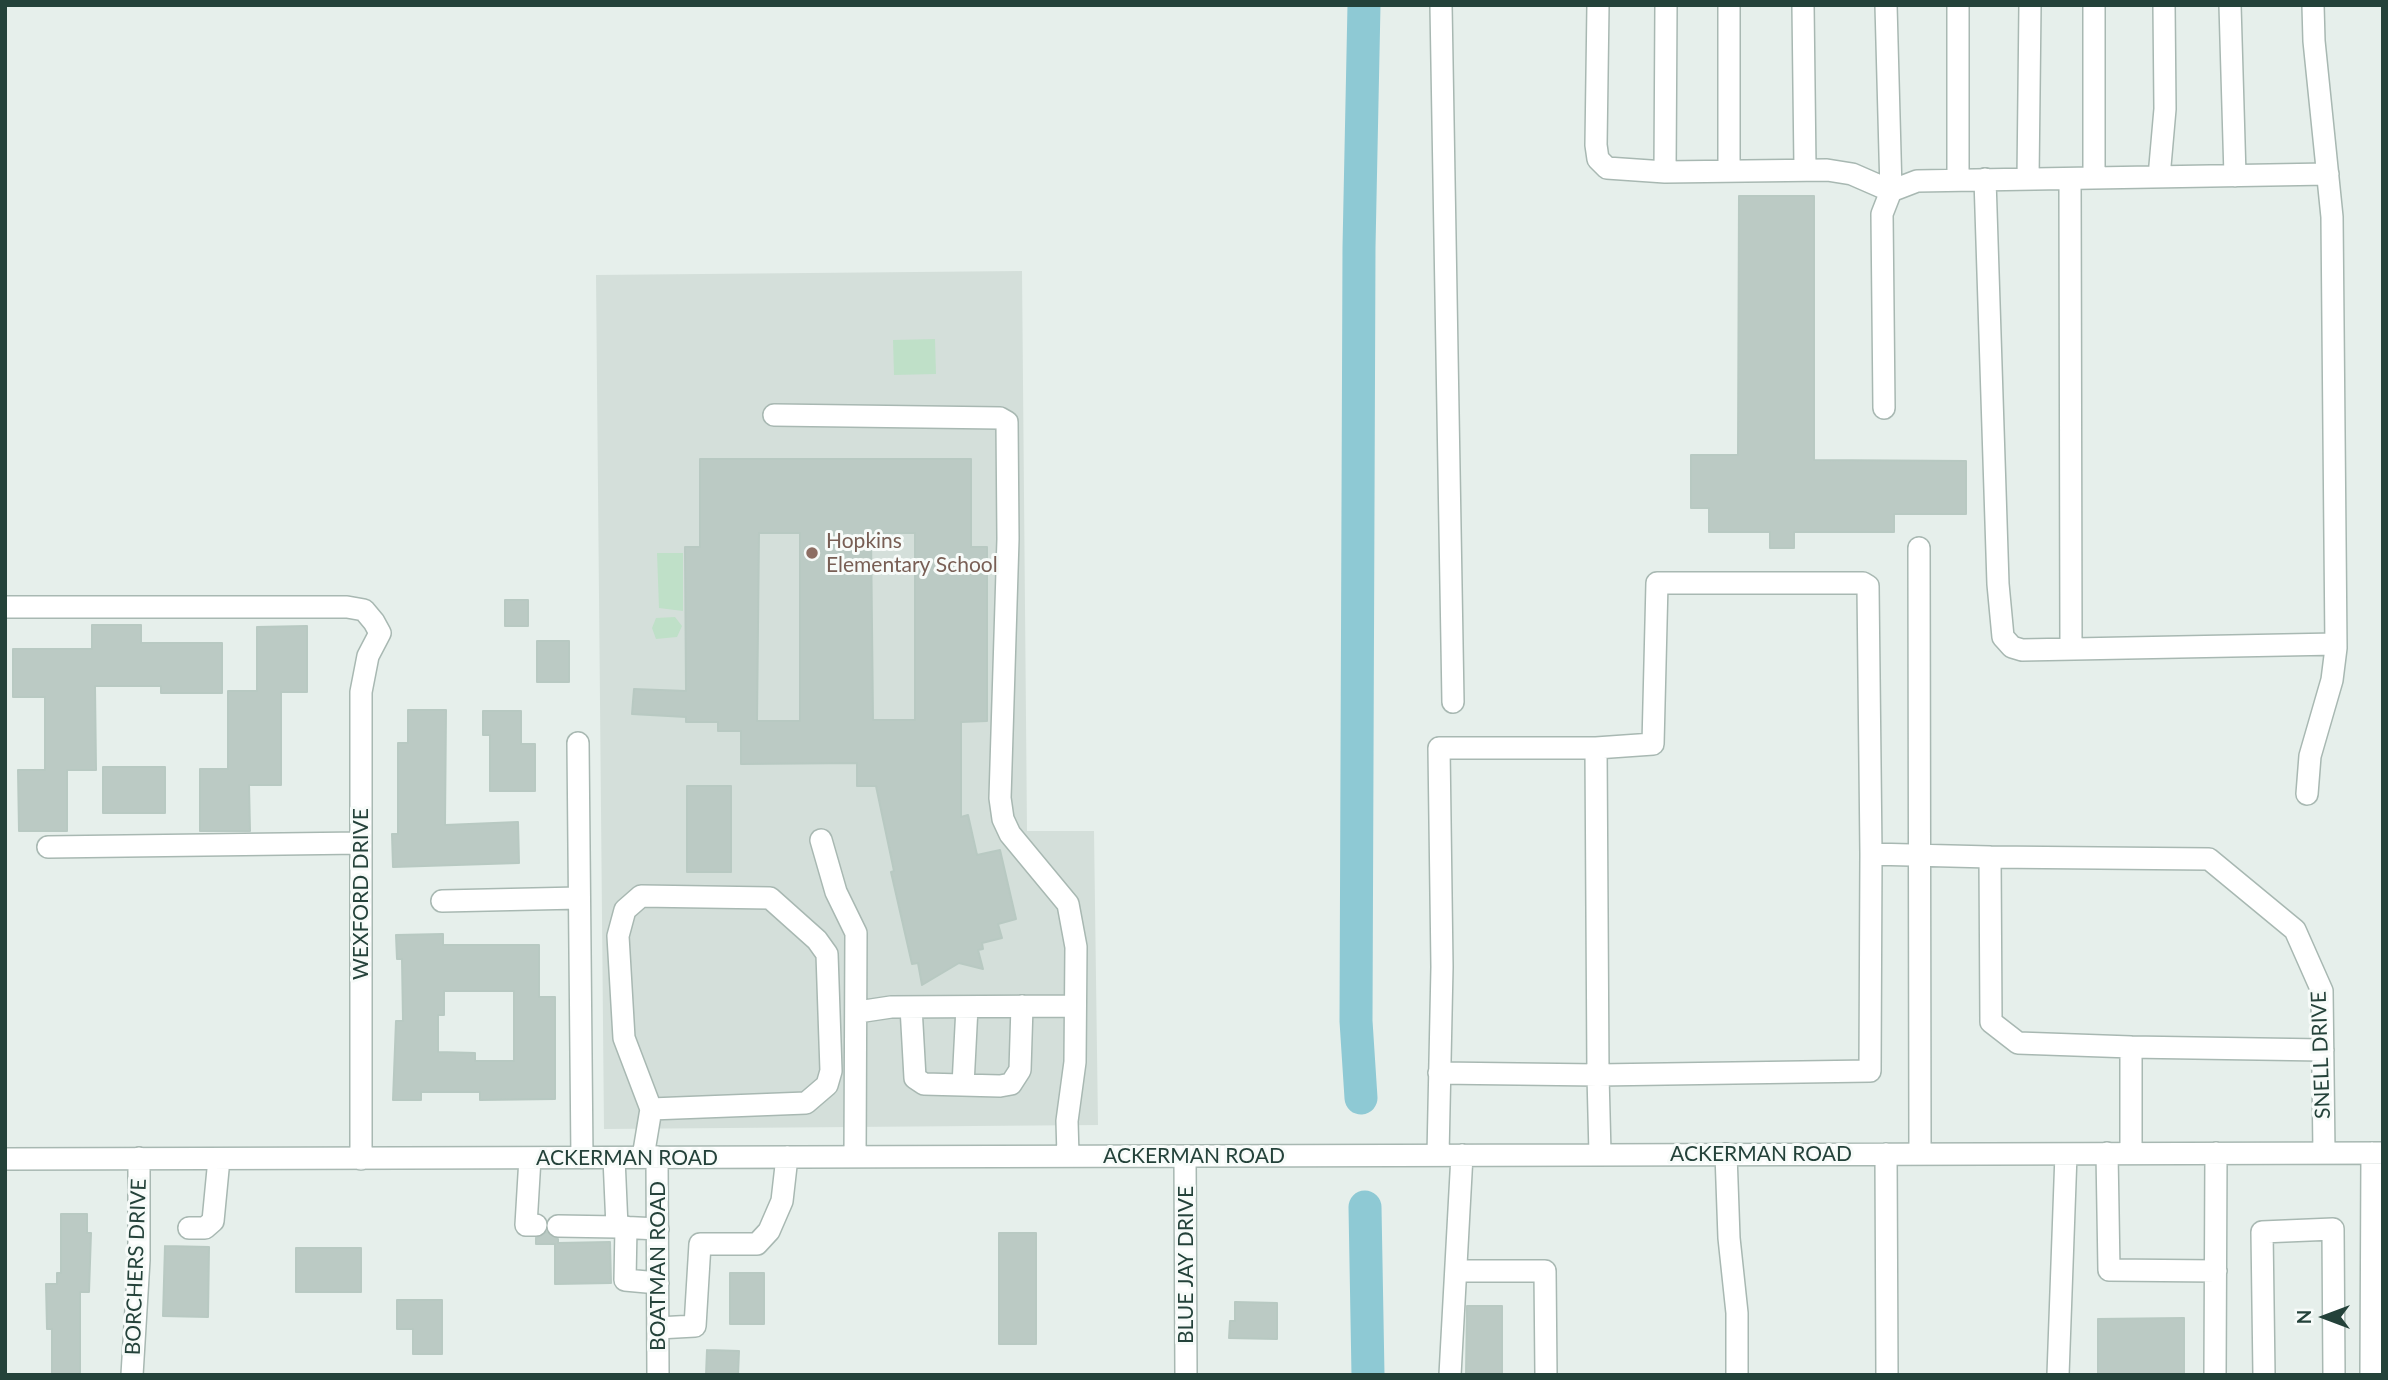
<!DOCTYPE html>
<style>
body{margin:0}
#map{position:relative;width:2388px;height:1380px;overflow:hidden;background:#e6efeb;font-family:Lato,sans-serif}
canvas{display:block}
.frame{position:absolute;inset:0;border:7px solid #24423a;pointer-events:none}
.north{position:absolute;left:2290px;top:1282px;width:70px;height:70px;-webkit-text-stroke:5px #f7fbf9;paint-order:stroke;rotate:270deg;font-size:19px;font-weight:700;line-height:28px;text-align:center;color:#24423a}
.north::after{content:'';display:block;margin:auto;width:24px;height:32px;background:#24423a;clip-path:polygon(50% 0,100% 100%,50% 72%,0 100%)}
</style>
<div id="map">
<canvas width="2388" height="1380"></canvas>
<div class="frame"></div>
<div class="north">N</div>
</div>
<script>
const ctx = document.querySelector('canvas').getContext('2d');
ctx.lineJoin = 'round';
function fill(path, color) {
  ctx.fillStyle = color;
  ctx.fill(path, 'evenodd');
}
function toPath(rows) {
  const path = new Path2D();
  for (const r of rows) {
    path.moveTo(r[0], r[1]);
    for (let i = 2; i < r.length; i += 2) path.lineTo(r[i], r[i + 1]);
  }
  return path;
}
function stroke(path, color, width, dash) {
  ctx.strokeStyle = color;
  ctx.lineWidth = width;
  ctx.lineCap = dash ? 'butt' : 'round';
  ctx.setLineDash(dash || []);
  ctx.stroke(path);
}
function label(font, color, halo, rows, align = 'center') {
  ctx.font = font + ' Lato,sans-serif';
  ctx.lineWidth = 6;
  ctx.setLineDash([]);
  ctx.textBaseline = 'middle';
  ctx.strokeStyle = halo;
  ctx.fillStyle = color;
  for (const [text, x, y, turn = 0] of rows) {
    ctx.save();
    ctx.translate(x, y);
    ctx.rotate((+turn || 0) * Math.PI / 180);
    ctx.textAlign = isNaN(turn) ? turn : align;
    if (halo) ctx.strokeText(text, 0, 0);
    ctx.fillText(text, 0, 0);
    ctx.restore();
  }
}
const built = toPath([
 [1022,271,1027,831,1094,831,1098,1125,604,1129,596,275]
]);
const green = toPath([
 [935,339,936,374,894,375,893,340],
 [657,553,683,553,683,611,659,608],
 [675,617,682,626,677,637,656,639,652,628,656,618]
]);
const river = toPath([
 [1361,1098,1356,1021,1359,247,1364,5],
 [1365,1207,1368,1375]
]);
const building = toPath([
 [1739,196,1814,196,1814,460,1966,461,1966,514,1894,514,1894,532,1794,532,1794,548,1770,548,1770,532,1709,532,1709,508,1691,508,1691,455,1738,455,1739,196],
 [700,459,971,459,971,547,987,547,987,721,961,722,961,817,968,815,977,855,1000,850,1016,919,998,924,1002,938,982,943,983,949,978,950,983,969,959,963,922,985,918,963,912,964,891,872,894,871,876,786,857,786,857,763,741,764,741,731,718,731,718,722,686,722,686,717,632,714,634,689,686,691,685,547,700,547,700,459],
 [759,533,800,533,800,721,757,721,759,533],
 [871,533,915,533,915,720,873,720,871,533],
 [505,600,528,600,528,626,505,626,505,600],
 [92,625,141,625,141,643,222,643,222,693,161,693,161,686,95,686,96,770,67,770,67,831,19,831,18,770,45,770,45,697,13,697,13,649,92,649,92,625],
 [307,626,307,692,281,692,281,785,249,785,250,831,200,831,200,769,228,769,228,691,257,691,257,627,307,626],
 [537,641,569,641,569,682,537,682,537,641],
 [408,710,446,710,445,825,518,822,519,863,393,867,392,834,398,834,398,743,408,743,408,710],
 [483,711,521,711,521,744,535,744,535,791,490,791,490,735,483,735,483,711],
 [103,767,165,767,165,813,103,813,103,767],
 [687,786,731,786,731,872,687,872,687,786],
 [443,934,443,945,539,945,539,997,555,997,555,1099,480,1100,480,1092,421,1092,421,1100,393,1100,396,1021,403,1021,402,959,397,959,396,935,443,934],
 [444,991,514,991,514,1061,475,1061,475,1053,438,1052,438,1015,444,1015,444,991],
 [61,1214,87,1214,87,1233,91,1233,89,1292,80,1292,80,1375,52,1375,52,1329,47,1329,46,1284,57,1284,57,1273,61,1273,61,1214],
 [547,1232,558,1239,558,1243,610,1242,611,1283,555,1284,555,1244,536,1244,536,1238,547,1232],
 [999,1233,1036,1233,1036,1344,999,1344,999,1233],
 [165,1246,209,1247,208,1317,163,1316,165,1246],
 [296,1248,361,1248,361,1292,296,1292,296,1248],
 [730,1273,764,1273,764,1324,730,1324,730,1273],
 [397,1300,442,1300,442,1354,413,1354,413,1329,397,1329,397,1300],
 [1235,1302,1277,1303,1277,1339,1229,1338,1230,1321,1235,1321,1235,1302],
 [1467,1306,1502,1306,1502,1375,1466,1375,1467,1306],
 [2184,1318,2184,1375,2098,1375,2098,1319,2184,1318],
 [707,1350,739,1351,738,1375,706,1375,707,1350]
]);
const minor = toPath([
 [1441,5,1453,702],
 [1598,5,1596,145,1598,159,1607,168,1665,172,1827,170,1852,174,1891,191,1886,5],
 [1803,5,1805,168],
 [1958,5,1958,180],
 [2094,5,2094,178],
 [2230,5,2235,176],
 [1729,170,1729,5],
 [1665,172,1666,5],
 [2159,177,2165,109,2164,5],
 [1985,179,1998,584,2003,637,2012,647,2022,650,2336,644],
 [2028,179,2030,5],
 [2070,179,2071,649],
 [1884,408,1882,214,1891,191,1917,181,2328,174],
 [774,415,1000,418,1007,422,1008,539,1000,798,1003,819,1010,834,1068,904,1076,947,1075,1062,1067,1121,1068,1156],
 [1919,548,1920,1154],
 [5,607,347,607,364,610,374,622,380,633,368,656,361,692,361,1159],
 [578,743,582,1158],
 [1596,748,1598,1075,1870,1071,1871,854],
 [2307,794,2310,756,2332,680,2336,648,2332,217,2314,41,2313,5],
 [821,840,836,892,856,933,855,1157],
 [48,847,361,843],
 [1990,857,2209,859,2295,930,2322,991,2324,1153],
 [442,901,579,898],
 [911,1007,915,1078,924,1084,1000,1086,1011,1084,1020,1070,1022,1006],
 [858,1012,891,1007,1074,1006],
 [2130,1047,2323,1050],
 [1439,1073,1598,1075,1600,1154],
 [963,1085,967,1007],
 [2107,1153,2109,1270,2216,1271],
 [1726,1154,1729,1238,1737,1313,1737,1375],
 [1886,1154,1887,1375],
 [1438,1155,1442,967,1439,748,1596,748,1653,744,1657,583,1863,583,1868,586,1871,854,1990,857,1991,1022,2018,1043,2131,1047,2131,1153],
 [1185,1156,1186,1375],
 [643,1157,651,1109,624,1038,618,936,625,910,641,896,770,898,817,940,827,954,831,1071,827,1085,806,1103,651,1109],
 [657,1157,658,1375],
 [530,1158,526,1225,536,1225],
 [614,1158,617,1227,658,1229],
 [5,1159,2383,1153],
 [558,1226,617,1227],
 [626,1227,625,1280,658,1283],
 [189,1228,205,1228,213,1221,219,1159],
 [1456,1271,1545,1271,1546,1375],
 [658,1328,695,1326,700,1244,757,1244,769,1231,782,1201,787,1157],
 [132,1375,139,1260,139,1158],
 [1450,1375,1462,1155],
 [2058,1375,2066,1154],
 [2215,1375,2216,1153],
 [2264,1375,2262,1232,2333,1229,2334,1375],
 [2371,1375,2372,1153]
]);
const markers = [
 [812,553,7,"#8d6e63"]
];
const educationNames = [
 ["Hopkins",826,541],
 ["Elementary School",826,565]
];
const streetNames = [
 ["WEXFORD DRIVE",361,894,-90],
 ["SNELL DRIVE",2321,1055,-92],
 ["ACKERMAN ROAD",1761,1154],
 ["ACKERMAN ROAD",1194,1156],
 ["ACKERMAN ROAD",627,1158],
 ["BLUE JAY DRIVE",1186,1265,-90],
 ["BOATMAN ROAD",658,1266,-90],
 ["BORCHERS DRIVE",136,1267,-88]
];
fill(built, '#d4dfda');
fill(green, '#bfe0c8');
stroke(river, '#8ec9d4', 33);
fill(building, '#bbcac4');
stroke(building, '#b8c9c2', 2);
stroke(minor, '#a8b8b2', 24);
stroke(minor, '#fff', 21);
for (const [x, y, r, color] of markers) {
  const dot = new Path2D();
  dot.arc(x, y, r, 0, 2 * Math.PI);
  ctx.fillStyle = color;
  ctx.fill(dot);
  stroke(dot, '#f7fbf9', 2.5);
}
label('21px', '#785e54', '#f7fbf9', educationNames, 'left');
label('21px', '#24423a', '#f7fbf9', streetNames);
</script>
